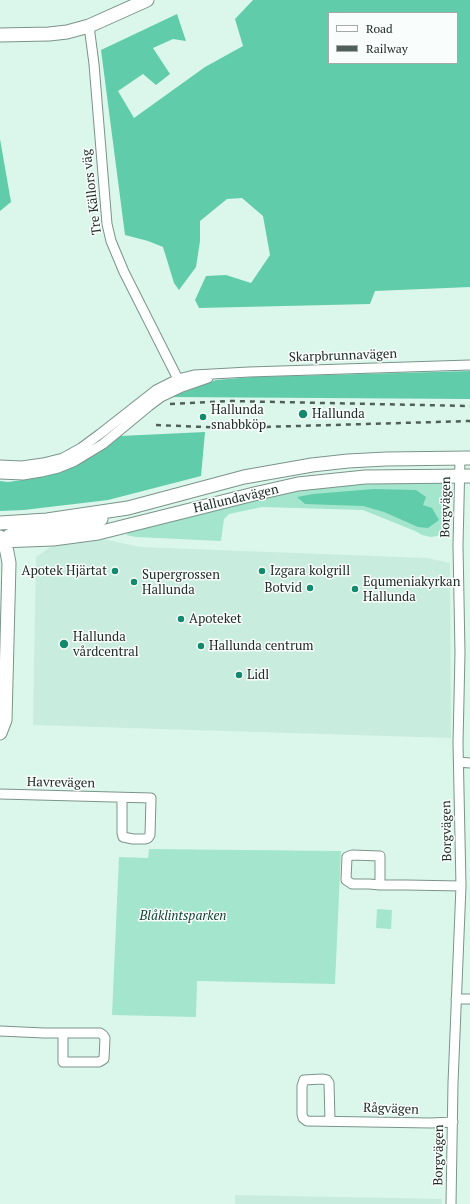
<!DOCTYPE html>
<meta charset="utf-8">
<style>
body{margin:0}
#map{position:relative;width:470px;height:1204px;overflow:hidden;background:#dbf7ec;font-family:"PT Serif",serif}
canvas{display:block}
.legend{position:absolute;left:328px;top:12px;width:130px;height:52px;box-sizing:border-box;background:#f9fefc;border:1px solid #a3aaa7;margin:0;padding:5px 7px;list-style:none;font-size:12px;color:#212b27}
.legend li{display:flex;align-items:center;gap:8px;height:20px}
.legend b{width:20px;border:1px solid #a3aaa7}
</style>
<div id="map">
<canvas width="470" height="1204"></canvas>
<ul class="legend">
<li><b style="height:5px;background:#fff"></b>Road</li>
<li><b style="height:5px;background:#505f59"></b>Railway</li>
</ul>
</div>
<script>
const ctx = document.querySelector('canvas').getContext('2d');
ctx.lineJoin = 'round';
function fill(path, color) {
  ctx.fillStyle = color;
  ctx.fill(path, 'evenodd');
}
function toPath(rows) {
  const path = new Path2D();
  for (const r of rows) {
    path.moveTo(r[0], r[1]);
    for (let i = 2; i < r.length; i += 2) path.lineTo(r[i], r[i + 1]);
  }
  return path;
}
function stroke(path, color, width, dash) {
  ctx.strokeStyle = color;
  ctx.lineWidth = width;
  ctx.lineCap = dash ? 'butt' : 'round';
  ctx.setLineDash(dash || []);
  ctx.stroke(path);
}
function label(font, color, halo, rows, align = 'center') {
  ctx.font = font + ' "PT Serif",serif';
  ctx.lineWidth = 3;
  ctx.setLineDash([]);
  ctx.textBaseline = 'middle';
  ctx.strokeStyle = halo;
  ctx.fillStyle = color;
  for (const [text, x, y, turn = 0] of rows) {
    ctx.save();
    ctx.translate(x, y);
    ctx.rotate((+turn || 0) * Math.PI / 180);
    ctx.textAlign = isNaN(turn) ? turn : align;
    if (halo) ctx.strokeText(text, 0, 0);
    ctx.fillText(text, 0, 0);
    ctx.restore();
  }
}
const built = toPath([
 [99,538,140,547,427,558,450,563,451,738,33,725,36,557,53,545],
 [235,1195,442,1199,442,1204,235,1204]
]);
const green = toPath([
 [430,481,439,482,446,487,450,497,449,524,446,530,437,536,431,537,422,535,415,531,363,510,262,507,229,514,224,519,221,541,136,537,126,535,131,531,246,501,296,491,353,485],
 [149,849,341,851,335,984,197,981,196,1017,112,1015,119,857,148,858],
 [377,909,392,910,391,929,376,928]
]);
const forest = toPath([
 [253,0,470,0,470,287,375,291,370,304,199,308,195,300,206,276,226,275,251,283,270,255,263,216,242,198,227,199,200,221,200,241,196,267,179,290,174,283,163,247,148,241,125,235,101,50,177,14,186,41,173,39,153,48,170,74,156,85,143,74,118,91,134,118,205,67,243,46,235,19],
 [329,13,457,13,457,63,329,63],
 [0,139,11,202,0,211],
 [470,371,470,399,171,397,216,380,253,377],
 [205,432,201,476,108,500,24,510,0,511,0,481,8,482,37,478,72,467,93,456,120,436],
 [374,489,416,490,426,497,423,505,432,508,439,520,428,528,418,527,384,512,363,506,305,504,297,497,313,494]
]);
const street = toPath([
 [89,26,94,64,107,224,111,241,124,272,182,387],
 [0,465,22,466,43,463,63,458,81,448,100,434,156,390,178,379,194,375,249,372,470,365],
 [0,474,23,475,41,472,58,468,75,461,103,444,149,406,161,397,182,387,208,378],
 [459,762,470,763],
 [0,794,151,798,150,835,148,838,145,839,133,839,123,837,122,833,122,798],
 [380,885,380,856,352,855,347,857,346,880,352,884,369,884,380,885,406,885,461,886],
 [456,999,470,999],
 [0,1031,44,1033,100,1033,103,1035,105,1038,104,1059,99,1062,63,1062,63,1033],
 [330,1121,329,1083,327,1080,322,1079,304,1080,302,1086,302,1114,303,1118,307,1121,431,1123,453,1122],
 [451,1204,453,1083,461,886,458,743,460,653,458,546,460,458]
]);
const secondary = toPath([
 [0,35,49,34,67,32,89,26,147,0],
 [0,523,47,520,128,508,244,477,312,465,348,461,386,459,470,458],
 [0,537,4,541,7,552,9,563,5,720,0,733],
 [5,540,9,536,20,531,81,525,101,519],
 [0,541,53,539,98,533,254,494,298,484,365,477,470,476]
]);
const rail = toPath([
 [170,404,229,401,470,406],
 [156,425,228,428,470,421]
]);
const markers = [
 [303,414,5,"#148a6c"],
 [203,417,4,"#148a6c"],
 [115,571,4,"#148a6c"],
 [262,571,4,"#148a6c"],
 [134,582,4,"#148a6c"],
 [310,588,4,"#148a6c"],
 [355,589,4,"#148a6c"],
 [181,619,4,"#148a6c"],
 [64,644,5,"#148a6c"],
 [201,646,4,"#148a6c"],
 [239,675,4,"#148a6c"]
];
const streetNames = [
 ["Tre Källors väg",92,192,-97],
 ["Skarpbrunnavägen",343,356,-2],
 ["Hallundavägen",236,499,-13],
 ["Borgvägen",446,507,-89],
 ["Havrevägen",61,783,1],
 ["Borgvägen",447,831,-91],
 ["Rågvägen",391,1109,2],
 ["Borgvägen",439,1155,-89]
];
const poiNames = [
 ["Hallunda",211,410],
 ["snabbköp",211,425],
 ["Hallunda",312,414],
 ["Apotek Hjärtat",107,571,"right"],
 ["Izgara kolgrill",270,571],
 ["Supergrossen",142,575],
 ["Hallunda",142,590],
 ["Equmeniakyrkan",363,582],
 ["Hallunda",363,597],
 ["Botvid",302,588,"right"],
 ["Apoteket",189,619],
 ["Hallunda",73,637],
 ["vårdcentral",73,652],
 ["Hallunda centrum",209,646],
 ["Lidl",247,675]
];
const parkNames = [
 ["Blåklintsparken",183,916]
];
fill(built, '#c8ecde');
fill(green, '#a3e6cd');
fill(forest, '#61cca9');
stroke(street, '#7b948a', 11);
stroke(secondary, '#7b948a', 15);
stroke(street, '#fff', 9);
stroke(secondary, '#fff', 13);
stroke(rail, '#505f59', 2.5, [5, 5]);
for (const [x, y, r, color] of markers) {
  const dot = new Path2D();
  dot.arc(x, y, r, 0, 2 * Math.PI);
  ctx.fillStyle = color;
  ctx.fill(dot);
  stroke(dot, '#f9fefc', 1.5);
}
label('13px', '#212b27', '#f9fefc', streetNames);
label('13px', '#212b27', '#f9fefc', poiNames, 'left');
label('italic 13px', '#134234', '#f9fefc', parkNames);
</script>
